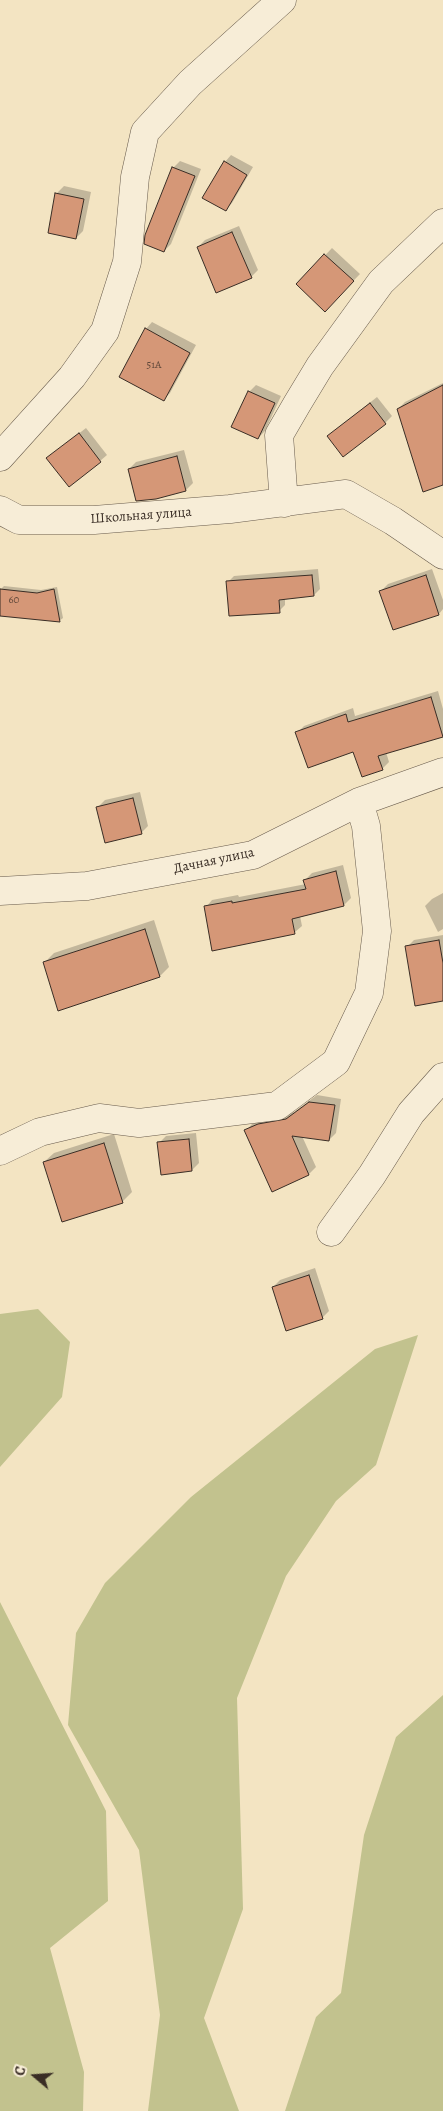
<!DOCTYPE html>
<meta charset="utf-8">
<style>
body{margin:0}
#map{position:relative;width:443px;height:2111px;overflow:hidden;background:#f3e4c2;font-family:Alegreya,serif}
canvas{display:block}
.north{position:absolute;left:10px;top:2051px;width:50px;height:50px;-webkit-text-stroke:4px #f7edd7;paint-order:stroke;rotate:288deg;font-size:14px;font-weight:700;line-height:20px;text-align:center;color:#392d25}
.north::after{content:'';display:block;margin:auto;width:18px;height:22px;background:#392d25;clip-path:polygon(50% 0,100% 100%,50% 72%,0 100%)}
</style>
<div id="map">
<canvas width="443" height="2111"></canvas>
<div class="north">С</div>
</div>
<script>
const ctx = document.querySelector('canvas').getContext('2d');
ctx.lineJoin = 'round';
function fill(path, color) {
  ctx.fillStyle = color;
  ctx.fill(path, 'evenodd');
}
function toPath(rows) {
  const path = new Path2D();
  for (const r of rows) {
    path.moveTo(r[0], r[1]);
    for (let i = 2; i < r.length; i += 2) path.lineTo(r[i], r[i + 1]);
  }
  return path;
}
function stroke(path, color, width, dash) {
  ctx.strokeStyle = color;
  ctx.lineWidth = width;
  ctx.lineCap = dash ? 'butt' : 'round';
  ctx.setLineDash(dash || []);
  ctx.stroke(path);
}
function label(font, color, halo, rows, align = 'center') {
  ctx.font = font + ' Alegreya,serif';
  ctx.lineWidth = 4;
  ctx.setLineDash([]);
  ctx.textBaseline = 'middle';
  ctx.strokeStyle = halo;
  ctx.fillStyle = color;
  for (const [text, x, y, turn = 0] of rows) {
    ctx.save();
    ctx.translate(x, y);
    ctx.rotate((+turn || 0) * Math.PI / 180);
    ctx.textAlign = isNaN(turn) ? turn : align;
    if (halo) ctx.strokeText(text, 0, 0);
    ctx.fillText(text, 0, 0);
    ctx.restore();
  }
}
const green = toPath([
 [38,1309,70,1342,62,1397,0,1467,0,1314],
 [418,1335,376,1465,336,1501,286,1576,237,1698,243,1909,204,2018,239,2111,148,2111,160,2015,139,1850,68,1725,76,1633,105,1583,191,1497,375,1349],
 [0,1602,106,1811,108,1901,50,1948,84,2072,83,2111,0,2111],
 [443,1695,443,2111,285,2111,316,2017,341,1993,364,1835,396,1737]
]);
const shadow = toPath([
 [231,155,253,167,232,203,225,210,225,162],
 [180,161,201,169,171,244,164,251,173,168],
 [64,186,91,192,83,231,76,238,49,232,57,193],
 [239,226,258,270,251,277,198,247,205,240],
 [332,248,360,274,325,310,298,284],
 [152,322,196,345,170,393,163,400,146,329],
 [443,383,443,484,398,409,405,402],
 [256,385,281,396,265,431,258,438,249,392],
 [377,397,392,416,385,423,328,436],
 [86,428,107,455,100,461,55,452],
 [184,450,193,483,186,490,129,469,136,462],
 [318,569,320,589,314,595,285,598,285,605,279,611,228,582,234,576],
 [432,569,443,600,443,609,439,614,394,629,381,591,388,584],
 [4,586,41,590,57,587,63,618,59,621,0,615,0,590],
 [438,691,443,709,443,735,386,752,389,762,382,769,354,750,297,733,304,726,353,708,355,716],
 [140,792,148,826,141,833,98,807,105,800],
 [343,865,351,898,344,905,300,916,302,926,295,932,206,907,212,900,238,895,239,897,306,884,305,880,312,873],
 [443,893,443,929,438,932,425,906,432,899],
 [154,920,169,967,160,976,44,963,54,953],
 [443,935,443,1000,407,947,414,940],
 [317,1095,341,1099,336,1133,329,1140,302,1136,316,1167,309,1174,272,1190,246,1131,252,1124,266,1118,294,1112],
 [196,1133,199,1163,192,1170,159,1143,166,1136],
 [114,1134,132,1192,122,1202,44,1162,54,1153],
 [315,1268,329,1311,322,1318,273,1287,280,1280]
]);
const building = toPath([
 [224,161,247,175,226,211,202,198,224,161],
 [172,167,195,176,164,252,144,244,145,235,172,167],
 [55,193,84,199,76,239,48,233,55,193],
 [232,232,252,278,216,293,197,247,232,232],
 [324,254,354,281,325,312,296,284,324,254],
 [145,328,190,353,164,401,119,377,145,328],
 [443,385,443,485,423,492,397,409,443,385],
 [248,391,275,403,258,439,231,427,248,391],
 [370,403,386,424,343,457,327,436,370,403],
 [79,433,101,462,69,487,46,458,79,433],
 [177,456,186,491,156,499,136,501,128,469,177,456],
 [312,575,314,596,279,600,280,613,229,616,226,581,312,575],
 [426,575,439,615,393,630,379,591,426,575],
 [0,589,37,593,54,589,60,622,0,616,0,589],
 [431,697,443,737,378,756,383,770,362,777,353,752,308,768,295,732,346,714,348,722,431,697],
 [133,798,142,834,105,843,96,807,133,798],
 [336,871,344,906,292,919,295,934,212,951,204,906,232,901,232,903,306,889,303,880,336,871],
 [145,929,160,977,58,1011,43,962,145,929],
 [439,940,443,963,443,1001,415,1006,405,946,439,940],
 [309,1102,335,1105,329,1141,292,1136,309,1175,272,1192,244,1130,258,1124,286,1119,309,1102],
 [189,1139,192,1171,161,1175,157,1142,189,1139],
 [104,1143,123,1203,62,1222,43,1162,104,1143],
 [309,1275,323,1319,286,1331,272,1287,309,1275]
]);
const street = toPath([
 [0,457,72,377,105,331,127,262,135,177,145,132,190,83,282,0],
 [284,503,279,435,297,404,320,366,381,282,443,223],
 [0,510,19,520,94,520,230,509,346,494,393,521,443,555],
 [0,891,87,886,253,855,359,802,443,772],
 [0,1151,40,1132,99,1118,139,1123,277,1106,336,1062,369,993,377,931,366,826,359,802],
 [331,1232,372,1175,411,1113,443,1077]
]);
const numberNames = [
 ["51А",154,365],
 ["60",14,600]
];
const streetNames = [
 ["Школьная улица",141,516,-4],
 ["Дачная улица",214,861,-12]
];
fill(green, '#c2c28e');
fill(shadow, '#0003');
fill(building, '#d59777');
stroke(building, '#392d25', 1);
stroke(street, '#685b4c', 29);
stroke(street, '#f7edd7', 28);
label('11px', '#60483a', null, numberNames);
label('14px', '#392d25', '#f7edd7', streetNames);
</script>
